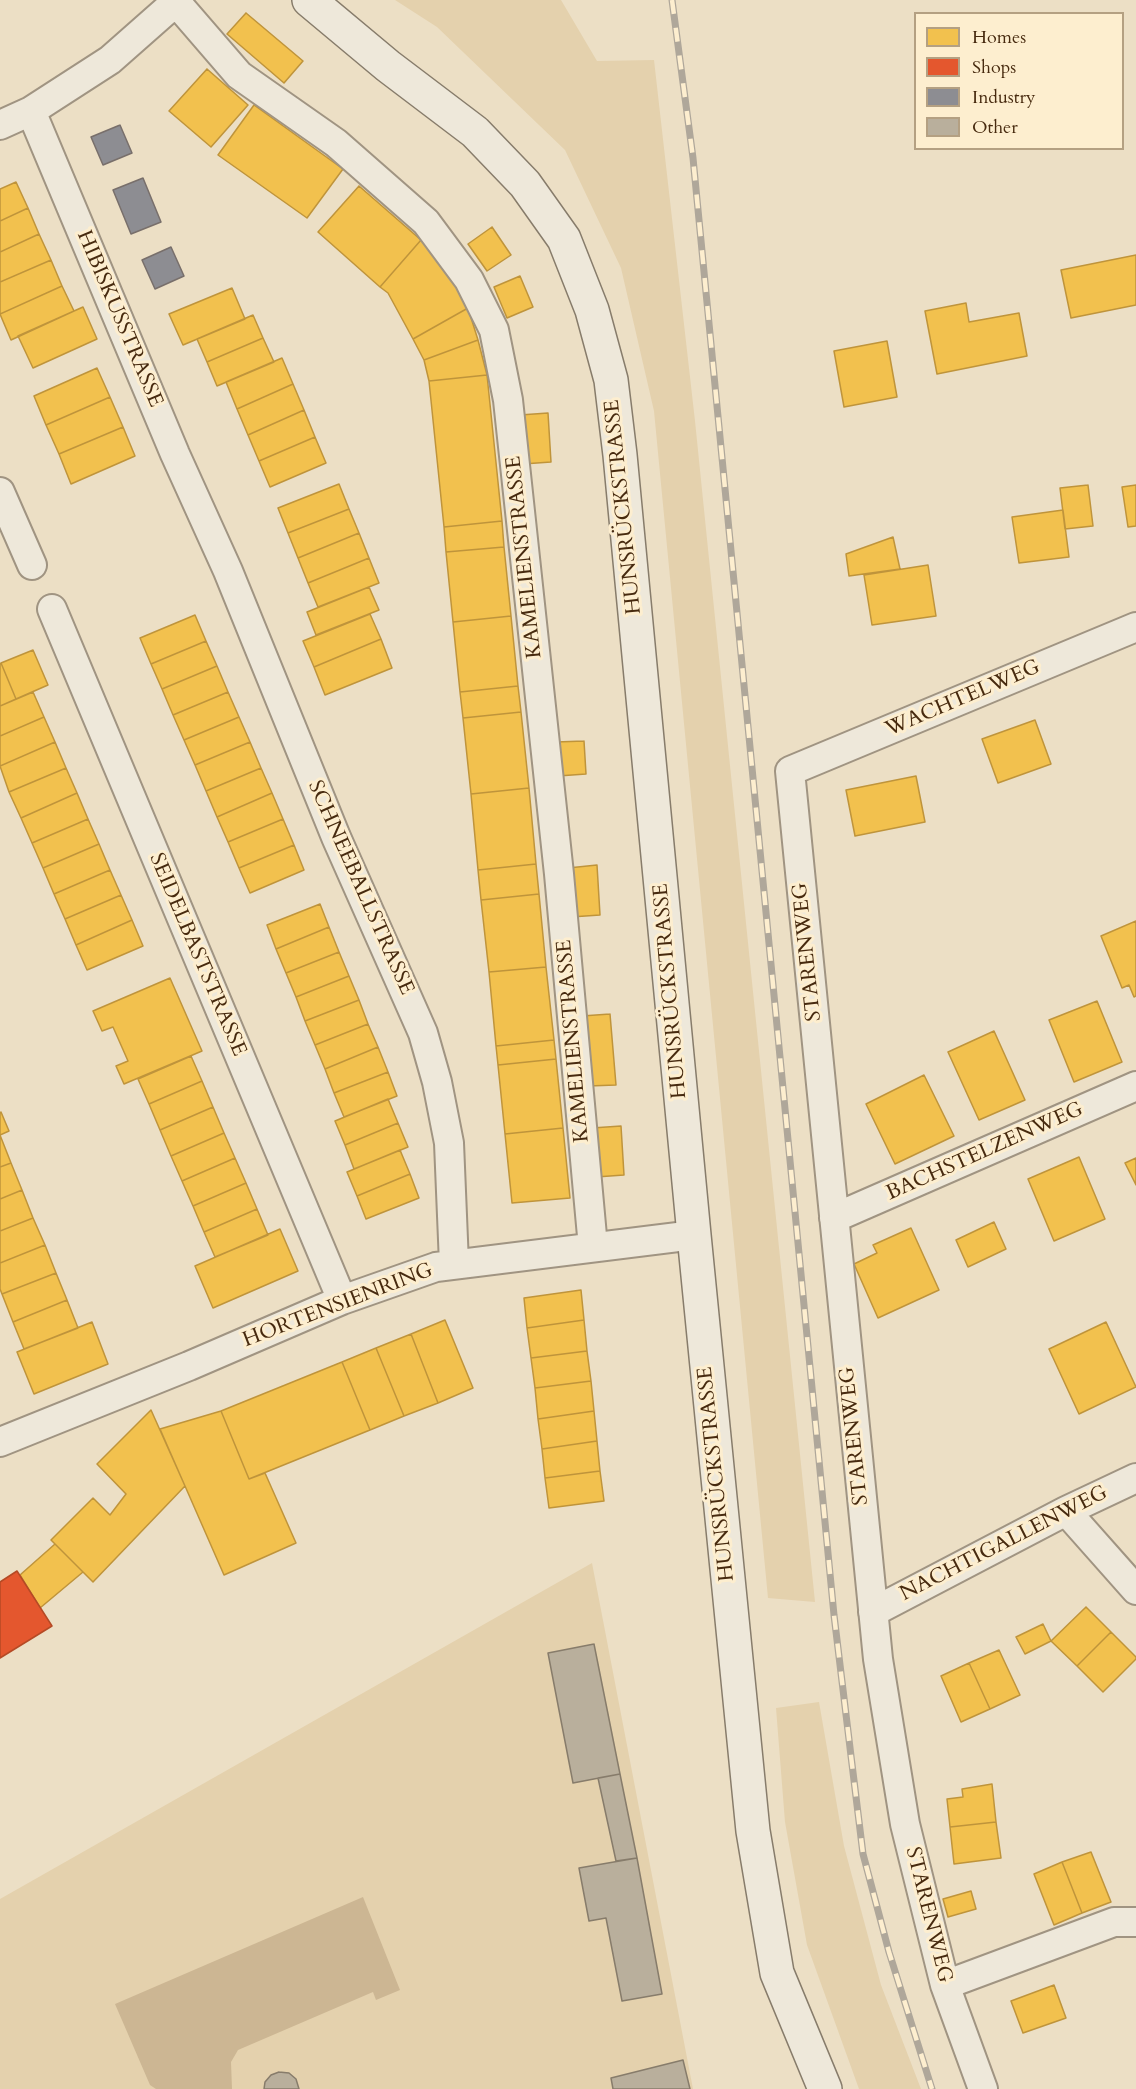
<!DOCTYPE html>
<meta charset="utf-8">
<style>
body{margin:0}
#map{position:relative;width:1136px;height:2089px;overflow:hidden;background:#ecdfc5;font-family:Cardo,serif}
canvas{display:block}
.legend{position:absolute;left:914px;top:12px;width:210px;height:138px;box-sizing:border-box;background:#fdeecf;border:2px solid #b4a082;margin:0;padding:8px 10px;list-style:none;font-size:18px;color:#472a0f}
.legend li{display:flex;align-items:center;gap:12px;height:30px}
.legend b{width:30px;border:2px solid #b4a082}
</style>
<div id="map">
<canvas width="1136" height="2089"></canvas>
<ul class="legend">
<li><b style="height:16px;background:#f2c14e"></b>Homes</li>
<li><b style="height:16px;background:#e4572e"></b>Shops</li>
<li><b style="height:16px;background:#8d8d92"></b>Industry</li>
<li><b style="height:16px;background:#b9af9c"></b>Other</li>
</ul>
</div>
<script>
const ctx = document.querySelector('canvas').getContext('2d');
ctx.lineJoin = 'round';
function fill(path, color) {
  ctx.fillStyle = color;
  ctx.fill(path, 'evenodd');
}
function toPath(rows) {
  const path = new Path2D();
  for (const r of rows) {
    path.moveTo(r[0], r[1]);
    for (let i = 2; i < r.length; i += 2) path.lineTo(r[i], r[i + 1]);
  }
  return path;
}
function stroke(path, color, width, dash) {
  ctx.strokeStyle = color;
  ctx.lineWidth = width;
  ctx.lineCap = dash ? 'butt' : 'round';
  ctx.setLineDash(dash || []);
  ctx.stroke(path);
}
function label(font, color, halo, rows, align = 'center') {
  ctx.font = font + ' Cardo,serif';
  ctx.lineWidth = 6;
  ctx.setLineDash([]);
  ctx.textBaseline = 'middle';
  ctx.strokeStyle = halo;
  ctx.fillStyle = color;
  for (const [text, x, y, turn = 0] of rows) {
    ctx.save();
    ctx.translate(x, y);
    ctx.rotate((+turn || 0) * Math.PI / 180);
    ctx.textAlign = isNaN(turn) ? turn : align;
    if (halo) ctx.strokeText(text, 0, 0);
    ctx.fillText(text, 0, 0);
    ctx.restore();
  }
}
const green = toPath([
 [395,0,561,0,597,61,654,60,695,421,815,1602,768,1598,654,411,621,268,565,150,437,27],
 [592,1563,693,2089,0,2089,0,1899],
 [819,1702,844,1846,881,1985,921,2089,859,2089,807,1945,785,1822,776,1708]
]);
const water = toPath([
 [363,1897,400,1990,376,2000,373,1992,238,2050,231,2062,232,2089,156,2089,150,2085,115,2004]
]);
const homes = toPath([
 [246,13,303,61,284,83,227,34,246,13],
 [207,69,248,105,211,147,169,111,207,69],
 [254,105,343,169,307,218,218,155,254,105],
 [16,182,28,208,0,221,0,189,16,182],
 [359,186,421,240,380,287,318,232,359,186],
 [28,208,39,234,0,252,0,221,28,208],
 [492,227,511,255,487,271,468,244,492,227],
 [39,234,51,260,0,282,0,252,39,234],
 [421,240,438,254,468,308,413,339,388,293,380,287,421,240],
 [1136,255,1136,305,1071,318,1061,270,1136,255],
 [51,260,62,286,0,314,0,282,51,260],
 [520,276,533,307,507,318,494,287,520,276],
 [62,286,74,311,11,340,0,314,62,286],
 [232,288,245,319,183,345,169,314,232,288],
 [966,303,969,322,1019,313,1027,356,937,374,925,311,966,303],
 [83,307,97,339,33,368,18,336,83,307],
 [468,308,478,340,424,360,413,339,468,308],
 [253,315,263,338,207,362,197,339,253,315],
 [263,338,274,362,217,386,207,362,263,338],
 [478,340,487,375,429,381,424,360,478,340],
 [887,341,897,397,844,407,834,351,887,341],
 [282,358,293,384,237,409,226,382,282,358],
 [97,368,110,397,46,425,34,396,97,368],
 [487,375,502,521,444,527,429,381,487,375],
 [293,384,304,410,248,435,237,409,293,384],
 [110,397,123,427,59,454,46,425,110,397],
 [304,410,315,437,259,461,248,435,304,410],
 [548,413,551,462,523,464,520,415,548,413],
 [123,427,135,456,71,484,59,454,123,427],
 [315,437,326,463,270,487,259,461,315,437],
 [339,484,349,509,288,533,278,508,339,484],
 [1088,485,1093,526,1065,529,1060,488,1088,485],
 [1136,485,1136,526,1128,527,1122,487,1136,485],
 [349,509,359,533,298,558,288,533,349,509],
 [1063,510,1069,557,1019,563,1012,517,1063,510],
 [502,521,504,547,446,552,444,527,502,521],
 [359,533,369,558,308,583,298,558,359,533],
 [893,537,900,569,849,576,846,554,893,537],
 [504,547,511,616,453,622,446,552,504,547],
 [369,558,379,583,318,607,308,583,369,558],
 [928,565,936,616,872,625,864,575,928,565],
 [369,587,379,610,316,635,307,612,369,587],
 [370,614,381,639,314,667,303,641,370,614],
 [195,615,206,641,151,664,140,638,195,615],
 [511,616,518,686,460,692,453,622,511,616],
 [381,639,392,668,325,695,314,667,381,639],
 [206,641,217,666,162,689,151,664,206,641],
 [33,650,48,685,16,699,1,663,33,650],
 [1,663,16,699,0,706,0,664,1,663],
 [217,666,228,692,173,715,162,689,217,666],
 [518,686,521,712,463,718,460,692,518,686],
 [33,692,44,717,0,736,0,706,33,692],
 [228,692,239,717,184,740,173,715,228,692],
 [521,712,529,788,471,794,463,718,521,712],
 [44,717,55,742,0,766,0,736,44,717],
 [239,717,250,742,195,765,184,740,239,717],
 [1035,720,1051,764,998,783,982,739,1035,720],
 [584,741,586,774,558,776,556,742,584,741],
 [55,742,66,768,9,792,0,766,55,742],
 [250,742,261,768,206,791,195,765,250,742],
 [66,768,77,793,21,818,9,792,66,768],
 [261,768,272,793,217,817,206,791,261,768],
 [916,776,925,822,855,836,846,790,916,776],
 [529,788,536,864,478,870,471,794,529,788],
 [77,793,88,819,32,843,21,818,77,793],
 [272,793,283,819,228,842,217,817,272,793],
 [88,819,99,844,43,868,32,843,88,819],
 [283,819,294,845,239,868,228,842,283,819],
 [99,844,110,870,54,894,43,868,99,844],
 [294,845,304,870,250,893,239,868,294,845],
 [536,864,539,894,481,900,478,870,536,864],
 [597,865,600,915,571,917,568,868,597,865],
 [110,870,121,895,65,919,54,894,110,870],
 [539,894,546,967,489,972,481,900,539,894],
 [121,895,132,920,76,945,65,919,121,895],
 [320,904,329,927,276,949,267,925,320,904],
 [132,920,143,946,87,970,76,945,132,920],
 [1136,921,1136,996,1134,997,1129,985,1122,988,1101,936,1136,921],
 [329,927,339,952,286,973,276,949,329,927],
 [339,952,349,976,296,997,286,973,339,952],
 [546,967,554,1040,496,1046,489,972,546,967],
 [349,976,359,1000,305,1021,296,997,349,976],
 [170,978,202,1051,124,1084,116,1066,128,1061,113,1027,102,1031,93,1011,170,978],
 [359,1000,368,1024,315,1045,305,1021,359,1000],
 [1097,1001,1122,1062,1074,1082,1049,1020,1097,1001],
 [610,1014,616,1085,588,1086,582,1016,610,1014],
 [368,1024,378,1047,325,1069,315,1045,368,1024],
 [994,1031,1025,1100,979,1120,948,1052,994,1031],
 [554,1040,556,1059,498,1065,496,1046,554,1040],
 [378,1047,388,1072,334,1093,325,1069,378,1047],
 [191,1056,202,1081,149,1104,138,1079,191,1056],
 [556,1059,563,1128,505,1134,498,1065,556,1059],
 [388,1072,397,1096,344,1117,334,1093,388,1072],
 [924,1075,954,1136,895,1164,866,1104,924,1075],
 [202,1081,213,1107,160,1130,149,1104,202,1081],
 [388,1099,398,1123,345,1145,335,1121,388,1099],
 [213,1107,224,1133,171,1156,160,1130,213,1107],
 [1,1112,9,1131,0,1135,0,1113,1,1112],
 [398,1123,408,1147,354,1169,345,1145,398,1123],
 [621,1126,624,1175,596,1177,592,1128,621,1126],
 [563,1128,570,1198,512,1203,505,1134,563,1128],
 [224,1133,235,1158,182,1181,171,1156,224,1133],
 [0,1135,11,1163,0,1167,0,1135],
 [400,1150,410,1174,357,1196,347,1172,400,1150],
 [1079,1157,1105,1219,1054,1241,1028,1179,1079,1157],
 [235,1158,246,1183,193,1206,182,1181,235,1158],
 [1136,1158,1136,1185,1125,1163,1136,1158],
 [11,1163,22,1190,0,1199,0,1167,11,1163],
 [410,1174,419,1198,366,1219,357,1196,410,1174],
 [246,1183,257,1209,204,1232,193,1206,246,1183],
 [22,1190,33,1218,0,1231,0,1199,22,1190],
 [257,1209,268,1235,215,1257,204,1232,257,1209],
 [33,1218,45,1245,0,1263,0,1231,33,1218],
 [994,1222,1006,1249,968,1267,956,1240,994,1222],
 [911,1228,939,1290,878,1318,854,1264,877,1253,873,1245,911,1228],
 [280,1229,298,1271,213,1308,195,1266,280,1229],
 [45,1245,56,1273,2,1294,0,1289,0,1263,45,1245],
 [56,1273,67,1300,13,1322,2,1294,56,1273],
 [581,1290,584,1320,527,1328,524,1298,581,1290],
 [67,1300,78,1328,24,1349,13,1322,67,1300],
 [445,1320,473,1388,438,1403,411,1334,445,1320],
 [584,1320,587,1351,531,1358,527,1328,584,1320],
 [92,1322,108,1364,34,1394,17,1352,92,1322],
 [1106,1322,1136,1387,1079,1414,1049,1349,1106,1322],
 [411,1334,438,1403,404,1416,376,1348,411,1334],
 [376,1348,404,1416,370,1430,342,1362,376,1348],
 [587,1351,591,1381,535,1388,531,1358,587,1351],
 [342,1362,370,1430,249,1479,221,1411,342,1362],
 [591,1381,594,1411,538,1419,535,1388,591,1381],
 [151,1410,185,1486,93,1582,51,1540,93,1498,110,1515,126,1494,97,1464,151,1410],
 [221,1411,249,1479,265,1473,296,1543,224,1575,160,1429,221,1411],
 [594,1411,597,1441,542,1449,538,1419,594,1411],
 [597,1441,600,1471,545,1478,542,1449,597,1441],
 [600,1471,604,1501,549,1508,545,1478,600,1471],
 [55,1544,83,1572,40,1608,20,1575,55,1544],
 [1086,1607,1111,1632,1077,1666,1051,1641,1086,1607],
 [1043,1624,1051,1641,1025,1654,1016,1637,1043,1624],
 [1111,1632,1136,1657,1136,1659,1103,1692,1077,1666,1111,1632],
 [999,1650,1020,1695,990,1709,969,1663,999,1650],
 [969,1663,990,1709,961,1722,941,1676,969,1663],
 [992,1784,996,1822,950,1827,947,1799,963,1797,962,1789,992,1784],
 [996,1822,1001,1858,954,1864,950,1827,996,1822],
 [1091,1852,1111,1902,1082,1913,1062,1862,1091,1852],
 [1062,1862,1082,1913,1054,1925,1034,1874,1062,1862],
 [971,1891,976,1909,948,1917,943,1899,971,1891],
 [1054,1985,1066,2018,1023,2033,1011,2001,1054,1985]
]);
const shops = toPath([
 [17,1571,52,1626,0,1658,0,1582,17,1571]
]);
const industry = toPath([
 [120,125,132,153,103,165,91,137,120,125],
 [143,178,161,222,131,234,113,190,143,178],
 [171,247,184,276,155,289,142,260,171,247]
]);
const building = toPath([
 [594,1644,620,1774,573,1783,548,1653,594,1644],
 [620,1774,637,1858,616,1861,598,1778,620,1774],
 [637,1858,662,1994,622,2001,606,1918,589,1921,579,1868,637,1858],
 [683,2060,690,2089,613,2089,611,2078,683,2060],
 [279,2072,289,2073,296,2079,299,2089,264,2089,265,2082,271,2075,279,2072]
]);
const street = toPath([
 [176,2,239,75,336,143,426,222,469,280,494,330,508,400,559,874,593,1247],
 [31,111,175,454,228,571,336,837,423,1033,437,1082,449,1143,454,1264],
 [0,125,31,111,110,60,178,0],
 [0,492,32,565],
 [52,609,342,1300],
 [834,1218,1136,1086],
 [0,1442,189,1366,342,1300,436,1267,694,1235],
 [1066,1511,1136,1590],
 [873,1612,1066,1511,1136,1478],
 [945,1985,1114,1922,1136,1922],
 [983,2089,945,1985,905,1824,878,1659,790,771,1136,627]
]);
const secondary = toPath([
 [309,0,388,66,475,132,525,184,564,239,592,310,611,380,620,455,694,1235,753,1831,777,1973,825,2089]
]);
const rail = toPath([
 [672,0,693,158,834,1615,851,1756,863,1854,889,1952,932,2089]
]);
const streetNames = [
 ["HIBISKUSSTRASSE",119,319,67],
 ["HUNSRÜCKSTRASSE",624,507,-96],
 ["KAMELIENSTRASSE",525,557,-96],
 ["WACHTELWEG",963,699,-23],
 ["SCHNEEBALLSTRASSE",360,888,66],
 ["STARENWEG",808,952,-96],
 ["SEIDELBASTSTRASSE",197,955,67],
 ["HUNSRÜCKSTRASSE",671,991,-95],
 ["KAMELIENSTRASSE",574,1041,-95],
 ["BACHSTELZENWEG",985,1152,-24],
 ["HORTENSIENRING",338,1306,-21],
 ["STARENWEG",855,1436,-96],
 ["HUNSRÜCKSTRASSE",717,1474,-96],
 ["NACHTIGALLENWEG",1004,1544,-27],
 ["STARENWEG",928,1915,76]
];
fill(green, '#e4d1ad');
fill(water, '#ccb693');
fill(homes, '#f2c14e');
stroke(homes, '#bf943b', 1.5);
fill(shops, '#e4572e');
stroke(shops, '#b54a25', 1.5);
fill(industry, '#8d8d92');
stroke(industry, '#786f6b', 1.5);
fill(building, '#b9af9c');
stroke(building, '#877c6b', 1.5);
stroke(street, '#a09482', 32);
stroke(secondary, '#877c6b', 36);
stroke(street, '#eee8da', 28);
stroke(secondary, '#eee8da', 33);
stroke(rail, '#afa79a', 7);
stroke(rail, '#fdeecf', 4.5, [14]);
label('21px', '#472a0f', '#fdeecf', streetNames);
</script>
